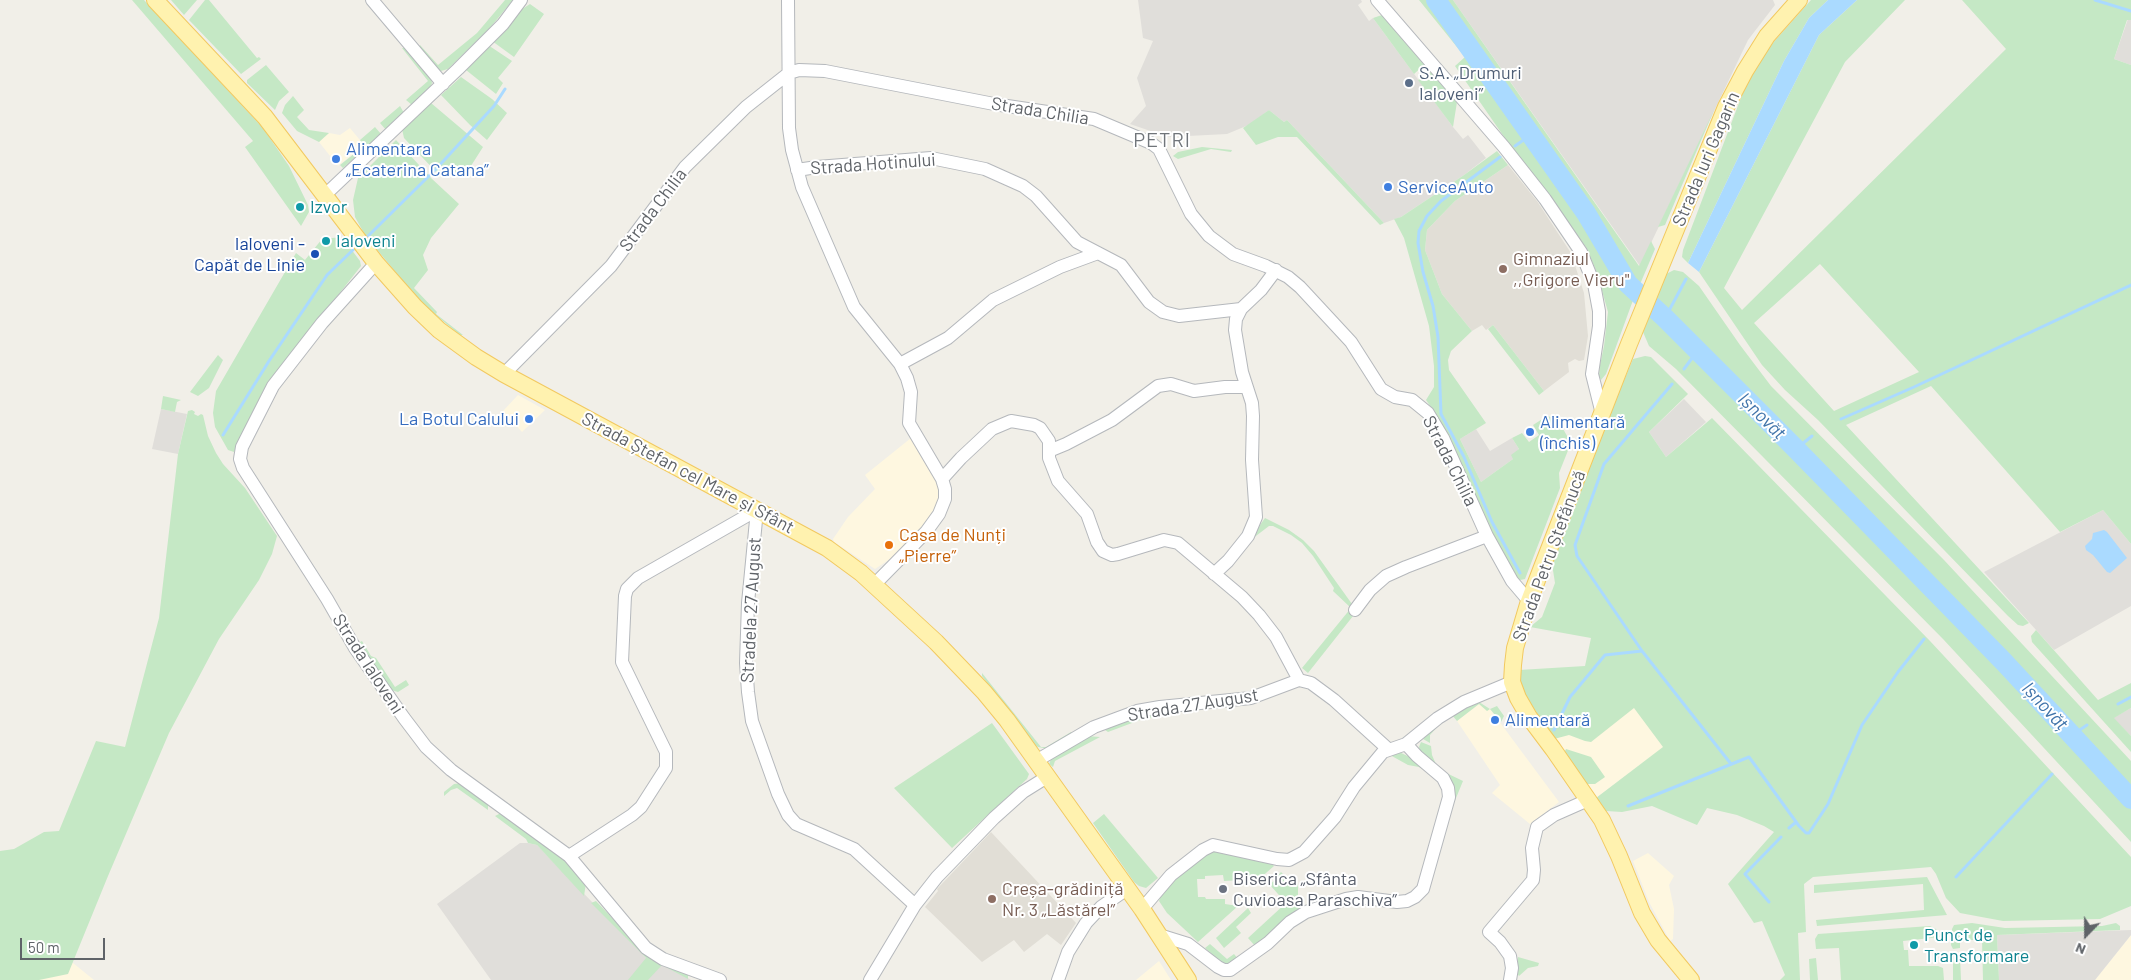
<!DOCTYPE html>
<meta charset="utf-8">
<style>
body{margin:0}
#map{position:relative;width:2131px;height:980px;overflow:hidden;background:#f1efe8;font-family:Barlow,sans-serif}
canvas{display:block}
.north{position:absolute;left:2061px;top:910px;width:50px;height:50px;-webkit-text-stroke:4px #fff;paint-order:stroke;rotate:202deg;font-size:14px;font-weight:700;line-height:20px;text-align:center;color:#5f6368}
.north::after{content:'';display:block;margin:auto;width:18px;height:22px;background:#5f6368;clip-path:polygon(50% 0,100% 100%,50% 72%,0 100%)}
.scale{position:absolute;left:20px;top:938px;width:85px;height:22px;box-sizing:border-box;border:2px solid #5f6368;border-top:0;padding-left:6px;font-size:15px;line-height:18px;white-space:nowrap;color:#5f6368;-webkit-text-stroke:4px #fff;paint-order:stroke}
</style>
<div id="map">
<canvas width="2131" height="980"></canvas>
<div class="north">N</div>
<div class="scale">50 m</div>
</div>
<script>
const ctx = document.querySelector('canvas').getContext('2d');
ctx.lineJoin = 'round';
function fill(path, color) {
  ctx.fillStyle = color;
  ctx.fill(path, 'evenodd');
}
function toPath(rows) {
  const path = new Path2D();
  for (const r of rows) {
    path.moveTo(r[0], r[1]);
    for (let i = 2; i < r.length; i += 2) path.lineTo(r[i], r[i + 1]);
  }
  return path;
}
function stroke(path, color, width, dash) {
  ctx.strokeStyle = color;
  ctx.lineWidth = width;
  ctx.lineCap = dash ? 'butt' : 'round';
  ctx.setLineDash(dash || []);
  ctx.stroke(path);
}
function label(font, color, halo, rows, align = 'center') {
  ctx.font = font + ' Barlow,sans-serif';
  ctx.lineWidth = 4;
  ctx.setLineDash([]);
  ctx.textBaseline = 'middle';
  ctx.strokeStyle = halo;
  ctx.fillStyle = color;
  for (const [text, x, y, turn = 0] of rows) {
    ctx.save();
    ctx.translate(x, y);
    ctx.rotate((+turn || 0) * Math.PI / 180);
    ctx.textAlign = isNaN(turn) ? turn : align;
    if (halo) ctx.strokeText(text, 0, 0);
    ctx.fillText(text, 0, 0);
    ctx.restore();
  }
}
const commercial = toPath([
 [350,128,364,145,338,166,319,142,329,133,340,135],
 [518,395,545,410,522,432,503,411],
 [911,438,937,483,941,495,938,506,926,524,896,555,875,569,834,542,833,539,848,517,875,489,865,475],
 [1658,686,1691,727,1596,798,1554,739],
 [1479,704,1490,709,1559,802,1530,824,1492,793,1500,785,1457,721],
 [1648,853,1674,876,1669,885,1674,909,1673,939,1670,941,1649,902,1633,861],
 [2131,935,2131,980,2095,980],
 [1159,961,1171,980,1136,980],
 [73,963,94,980,29,980,50,967]
]);
const industrial = toPath([
 [1138,0,1361,0,1362,2,1358,5,1369,21,1373,18,1453,127,1463,139,1468,135,1486,158,1464,175,1401,217,1384,223,1287,120,1284,122,1269,110,1251,124,1227,134,1168,137,1130,124,1146,106,1137,78,1153,41,1143,38],
 [1453,0,1773,0,1775,5,1748,40,1640,266],
 [2128,19,2131,20,2131,65,2114,59],
 [1684,399,1706,422,1666,457,1649,432],
 [161,409,187,414,178,454,152,449],
 [1476,429,1490,451,1512,438,1519,449,1513,459,1481,482,1460,439],
 [2103,510,2131,544,2131,606,2054,650,1984,572],
 [2131,708,2131,736,2113,718],
 [520,843,528,843,537,845,649,961,677,971,691,980,491,980,437,904],
 [2131,930,2131,935,2095,980,1999,980,1997,935]
]);
const education = toPath([
 [1508,165,1537,201,1571,253,1584,293,1588,336,1584,360,1579,361,1575,359,1568,363,1569,372,1544,391,1493,325,1486,330,1482,325,1472,331,1442,294,1425,250,1427,230,1455,201],
 [991,832,1076,923,1061,945,1047,934,1024,952,1014,940,982,962,925,907,938,891,937,889]
]);
const green = toPath([
 [132,0,144,0,263,128,289,166,308,205,309,212,301,226,245,147,253,141],
 [171,0,197,0,184,15],
 [205,0,209,0,257,58,259,57,261,59,241,74,189,20],
 [505,0,513,0,489,29,448,69,441,71,436,69,419,49,420,45,438,65,477,33],
 [1419,0,1453,0,1639,266,1651,241,1655,249,1632,303,1606,374,1601,380,1599,376,1600,365,1604,346,1608,312,1597,273,1586,247,1509,144,1455,66,1465,57],
 [1811,0,1828,0,1809,18,1784,61,1688,263,1682,257,1683,250,1747,82,1763,54],
 [1857,0,1905,0,1845,62,1724,288,1742,310,2006,49,1962,0,2131,0,2131,20,2127,20,2114,59,2131,65,2131,544,2103,510,2060,532,1931,386,1846,425,2029,623,2023,626,2018,625,2008,616,1818,420,1785,390,1762,365,1699,272,1819,35],
 [1820,264,1919,372,1834,411,1754,323],
 [530,4,544,14,514,57,492,41,519,11],
 [1382,15,1425,64,1414,74,1373,18],
 [488,45,512,61,498,78,503,83,496,94,466,70],
 [402,48,409,48,431,77,432,83,430,88,412,105,406,100,428,81],
 [266,65,289,92,279,101,275,110,247,83,247,80],
 [1431,72,1457,102,1453,127,1418,80],
 [461,77,492,99,507,113,487,140,470,125,441,95],
 [293,96,304,110,297,117,309,130,329,133,319,142,297,131,282,113,285,105],
 [431,103,483,147,469,169,463,165,457,174,439,175,404,138,402,129],
 [400,106,404,113,386,130,380,123],
 [1715,108,1665,225,1658,227],
 [1269,110,1284,122,1287,120,1384,223,1380,225,1297,137,1278,137,1256,145,1243,128],
 [375,127,381,134,343,168,340,165,364,146,360,140],
 [396,140,431,178,459,204,431,238,423,255,428,270,414,288,437,312,436,314,463,335,460,335,421,303,365,235,355,217,353,200,358,178],
 [1202,147,1232,150,1231,152,1211,149,1178,159,1173,156,1178,152],
 [1497,151,1508,165,1455,201,1427,230,1425,250,1442,294,1472,331,1451,351,1448,360,1449,370,1486,423,1460,439,1481,482,1513,459,1511,455,1519,449,1512,438,1522,433,1529,442,1539,435,1533,425,1547,416,1557,418,1571,443,1559,473,1560,488,1525,579,1520,580,1515,576,1494,539,1437,416,1426,400,1434,387,1434,366,1429,326,1404,238,1394,219,1401,217,1464,175],
 [342,237,360,261,361,266,269,383,234,452,228,450,215,427,213,413,216,391,296,253,305,260,322,239],
 [1674,270,1683,272,1699,286,1740,345,1771,386,1944,560,2131,761,2131,842,1943,639,1676,369,1649,346,1643,332,1666,274],
 [1493,325,1544,391,1539,395,1488,329],
 [218,355,223,360,209,388,198,396,190,392],
 [1645,356,1651,357,1688,394,1649,432,1666,457,1712,418,1930,641,2131,857,2131,906,2100,919,2003,921,1960,913,1946,898,1936,874,1931,867,1813,877,1804,884,1806,932,1798,933,1800,980,1780,980,1785,975,1762,921,1754,923,1728,884,1774,832,1764,826,1737,815,1707,808,1697,825,1652,806,1622,812,1606,811,1596,798,1663,747,1634,708,1591,742,1585,741,1569,735,1554,739,1523,692,1519,670,1585,666,1591,638,1530,627,1542,617,1555,583,1552,564,1603,430,1633,359],
 [163,396,181,400,177,402,175,412,161,409],
 [192,410,195,412,194,414,198,416,201,414,203,415,208,436,216,453,223,464,245,488,277,536,272,554,259,580,219,639,169,733,108,876,68,974,39,980,0,980,0,851,14,849,44,832,59,831,96,741,125,747,159,618,178,454,188,411],
 [1265,518,1289,530,1303,540,1314,551,1357,611,1308,673,1302,668,1351,608,1333,591,1334,588,1313,556,1302,543,1291,535,1273,526,1269,526,1248,542],
 [2036,630,2098,700,2131,683,2131,708,2114,718,2131,736,2131,752,2032,642,2031,636],
 [362,641,371,656,376,658,395,687,406,680,409,685,398,692,391,690,358,643],
 [982,673,1041,747,1046,747,1071,732,1071,736,1049,749,1038,747,1032,743,982,676],
 [1479,702,1490,709,1497,706,1504,716,1501,722,1490,709,1487,711,1479,704,1457,721,1452,715,1439,725,1430,735,1430,743,1423,739,1440,720],
 [1165,709,1172,713,1140,720,1108,732,1102,728],
 [992,723,1029,774,1027,779,952,848,894,788],
 [1087,736,1100,737,1055,761,1053,767,1049,764,1052,757],
 [1421,742,1431,746,1432,755,1438,769,1463,781,1447,820,1451,801,1421,755,1419,747],
 [1566,749,1591,757,1605,777,1595,784,1586,784,1564,753],
 [1397,751,1418,761,1429,773,1419,767,1408,765,1390,755,1382,757],
 [462,783,488,802,488,810,457,788,451,790,444,796,444,792,454,784],
 [503,812,567,862,586,883,584,896,537,845,528,843,526,839,495,816],
 [1104,814,1158,878,1146,888,1139,886,1134,882,1093,823],
 [1214,850,1271,863,1274,866,1258,880,1248,884,1242,884,1242,880,1224,881,1223,875,1205,876,1205,879,1197,879,1198,897,1205,897,1206,899,1225,899,1225,904,1238,906,1198,942,1167,913,1159,901,1161,895,1172,878],
 [1281,872,1287,878,1289,875,1298,884,1298,897,1302,909,1255,946,1248,938,1286,903,1270,885],
 [1927,877,1947,915,1817,926,1816,920,1924,910,1923,884,1814,893,1814,885],
 [596,901,652,960,688,973,688,979,662,965,648,980,628,980,646,958,591,903],
 [1248,908,1251,913,1236,927,1241,933,1224,948,1216,938],
 [1972,923,2005,928,2102,926,2116,923,2120,926,2120,930,1997,935,1999,980,1983,980,1982,940,1960,940,1960,948,1953,949,1951,945,1952,929,1954,925],
 [1930,926,1936,929,1940,937,1903,941,1904,950,1908,950,1909,966,1938,966,1943,968,1944,980,1841,980,1839,948,1816,949,1815,939,1818,934],
 [1210,944,1227,959,1234,954,1239,960,1226,967,1205,948],
 [1953,956,1960,956,1961,980,1953,980],
 [1518,957,1539,963,1538,966,1528,968,1519,976,1516,972],
 [1816,958,1818,980,1810,980,1809,959]
]);
const water = toPath([
 [1828,0,1857,0,1819,35,1699,272,1688,263,1784,61,1809,18],
 [2104,530,2107,532,2127,558,2110,573,2107,572,2093,555,2086,550,2085,546,2092,539,2093,533]
]);
const stream = toPath([
 [2095,0,2131,11],
 [1515,146,1532,134],
 [1500,157,1441,201,1427,216,1419,231,1418,243,1423,272,1433,306,1438,337,1441,414,1464,457,1492,522,1520,573],
 [365,239,436,169,494,106,505,89],
 [1665,318,1686,279],
 [1684,369,1698,350],
 [1841,419,1914,387,2131,285],
 [223,435,269,361,327,275,356,247],
 [1796,449,1812,436],
 [1642,651,1577,556,1575,545,1604,464,1672,384],
 [2118,704,2131,697],
 [1554,730,1570,697,1605,655,1642,651,1731,764],
 [2071,736,2087,725],
 [1628,806,1749,757,1799,826,1806,833,1809,833,1828,804,1862,725,1898,672,1924,639],
 [1789,828,1796,822],
 [1956,877,2052,774],
 [1769,902,1745,874,1781,837]
]);
const river = toPath([
 [1436,0,1586,213,1628,284,1665,318,1796,449,2004,662,2131,799]
]);
const minor = toPath([
 [372,0,443,84],
 [788,0,789,128,792,150,802,187,854,307,900,364,907,378,911,392,909,423,942,479,961,458,992,429,1011,421,1034,425,1040,428,1049,441,1049,458,1058,481,1087,514,1097,542,1103,551,1112,555,1118,554,1164,540,1178,543,1242,597,1259,615,1276,637,1299,680],
 [1377,0,1504,147,1545,199,1581,252,1594,284,1599,311,1599,326,1592,374,1602,414],
 [797,170,817,167,931,158,985,169,1023,186,1036,196,1077,242,1121,265,1149,302,1163,312,1179,316,1241,309],
 [325,195,458,69,503,24,521,0],
 [376,263,322,323,273,386,242,447,240,459,243,468,327,599,355,648,404,718,426,747,451,770,569,856,646,948,663,959,720,980],
 [900,364,948,338,993,300,1060,267,1098,253],
 [504,374,611,266,685,167,746,107,789,73,799,70,825,71,994,104,1094,119,1151,143,1159,149,1191,214,1209,236,1233,254,1266,266,1288,277,1300,287,1351,342,1381,389,1395,397,1412,400,1428,413,1443,438,1487,536,1512,581,1529,601],
 [1049,451,1066,444,1112,420,1158,386,1171,384,1194,391,1225,387,1246,387],
 [757,510,748,603,746,663,748,692,752,721,778,794,788,815,796,824,854,849,915,905],
 [1214,574,1228,561,1248,536,1256,517,1252,460,1253,416,1252,403,1242,372,1235,330,1236,319,1241,309,1261,290,1276,270],
 [874,585,926,532,939,514,945,499,945,489,942,479],
 [1355,610,1370,590,1386,576,1406,567,1487,536],
 [1036,761,1094,727,1137,711,1160,707,1251,698,1299,680,1311,683,1334,700,1388,749],
 [569,856,632,815,641,807,666,768,666,752,622,662,625,596,627,589,638,578,757,510],
 [1142,909,1171,875,1203,850,1213,845,1277,859,1289,860,1304,852,1335,817,1354,787,1383,752,1406,744,1438,718,1464,702,1512,682],
 [1159,935,1188,944,1218,967,1224,970,1230,970,1268,943,1290,922,1306,912,1346,899,1358,897,1397,902,1407,901,1415,897,1423,889,1449,797,1448,788,1443,778,1417,756,1406,744],
 [870,980,915,905,937,877,994,818,1023,792,1047,777],
 [1058,980,1068,952,1086,923,1101,907,1127,889],
 [1510,980,1512,968,1510,956,1500,942,1489,932,1533,880,1534,870,1532,848,1537,827,1554,815,1588,800]
]);
const major = toPath([
 [155,0,265,117,376,263,415,307,439,330,476,357,504,374,827,548,861,573,936,642,984,692,1007,720,1142,909,1188,980],
 [1691,980,1658,940,1642,913,1619,856,1602,820,1553,749,1529,717,1518,698,1512,682,1513,665,1515,648,1529,601,1544,562,1629,344,1726,107,1745,71,1767,36,1799,0]
]);
const markers = [
 [1409,83,5,"#5c6f8a"],
 [336,159,5,"#3f7fe0"],
 [1388,187,5,"#3f7fe0"],
 [300,207,5,"#0f9aa8"],
 [326,241,5,"#0f9aa8"],
 [315,254,5,"#1a4fb4"],
 [1503,269,5,"#8d6e63"],
 [529,419,5,"#3f7fe0"],
 [1530,432,5,"#3f7fe0"],
 [889,545,5,"#e8710a"],
 [1495,720,5,"#3f7fe0"],
 [1223,889,5,"#6b7280"],
 [992,899,5,"#8d6e63"],
 [1914,945,5,"#0f9aa8"]
];
const serviceNames = [
 ["S.A. „Drumuri",1419,73],
 ["Ialoveni”",1419,94]
];
const streetNames = [
 ["Strada Chilia",1040,111,9],
 ["Strada Iuri Gagarin",1706,159,-67],
 ["Strada Hotinului",873,164,-4],
 ["Strada Chilia",653,210,-53],
 ["Strada Chilia",1450,461,63],
 ["Strada Ștefan cel Mare și Sfânt",688,473,28],
 ["Strada Petru Ștefănucă",1549,556,-70],
 ["Stradela 27 August",751,610,-87],
 ["Strada Ialoveni",368,664,57],
 ["Strada 27 August",1193,705,-9]
];
const shopNames = [
 ["Alimentara",346,149],
 ["„Ecaterina Catana”",346,170],
 ["ServiceAuto",1398,187],
 ["La Botul Calului",519,419,"right"],
 ["Alimentară",1540,422],
 ["(închis)",1540,443],
 ["Alimentară",1505,720]
];
const cultureNames = [
 ["Izvor",310,207],
 ["Ialoveni",336,241],
 ["Punct de",1924,935],
 ["Transformare",1924,956]
];
const transitNames = [
 ["Ialoveni -",305,244],
 ["Capăt de Linie",305,265]
];
const educationNames = [
 ["Gimnaziul",1513,259],
 [",,Grigore Vieru\"",1513,280],
 ["Creșa-grădiniță",1002,889],
 ["Nr. 3 „Lăstărel”",1002,910]
];
const foodNames = [
 ["Casa de Nunți",899,535],
 ["„Pierre”",899,556]
];
const worshipNames = [
 ["Biserica „Sfânta",1233,879],
 ["Cuvioasa Paraschiva”",1233,900]
];
const waterNames = [
 ["Ișnovăț",1762,416,44],
 ["Ișnovăț",2045,706,47]
];
const quarterNames = [
 ["PETRI",1162,140]
];
fill(commercial, '#fef7e0');
fill(industrial, '#e0deda');
fill(education, '#e1ded6');
fill(green, '#c5e8c5');
fill(water, '#aadaff');
stroke(stream, '#aadaff', 3);
stroke(river, '#aadaff', 20);
stroke(minor, '#b5b8bc', 14);
stroke(major, '#f2c960', 18);
stroke(minor, '#fff', 12);
stroke(major, '#fff2af', 16);
for (const [x, y, r, color] of markers) {
  const dot = new Path2D();
  dot.arc(x, y, r, 0, 2 * Math.PI);
  ctx.fillStyle = color;
  ctx.fill(dot);
  stroke(dot, '#fff', 2);
}
label('18px', '#4e5e75', '#fff', serviceNames, 'left');
label('18px', '#5f6368', '#fff', streetNames);
label('18px', '#366cbe', '#fff', shopNames, 'left');
label('18px', '#0d838f', '#fff', cultureNames, 'left');
label('18px', '#164399', '#fff', transitNames, 'right');
label('18px', '#785e54', '#fff', educationNames, 'left');
label('18px', '#c56008', '#fff', foodNames, 'left');
label('18px', '#5b616d', '#fff', worshipNames, 'left');
label('italic 19px', '#4174aa', '#fff', waterNames);
ctx.letterSpacing = '1px';
label('20px', '#70757a', '#fff', quarterNames);
ctx.letterSpacing = '0px';
</script>
